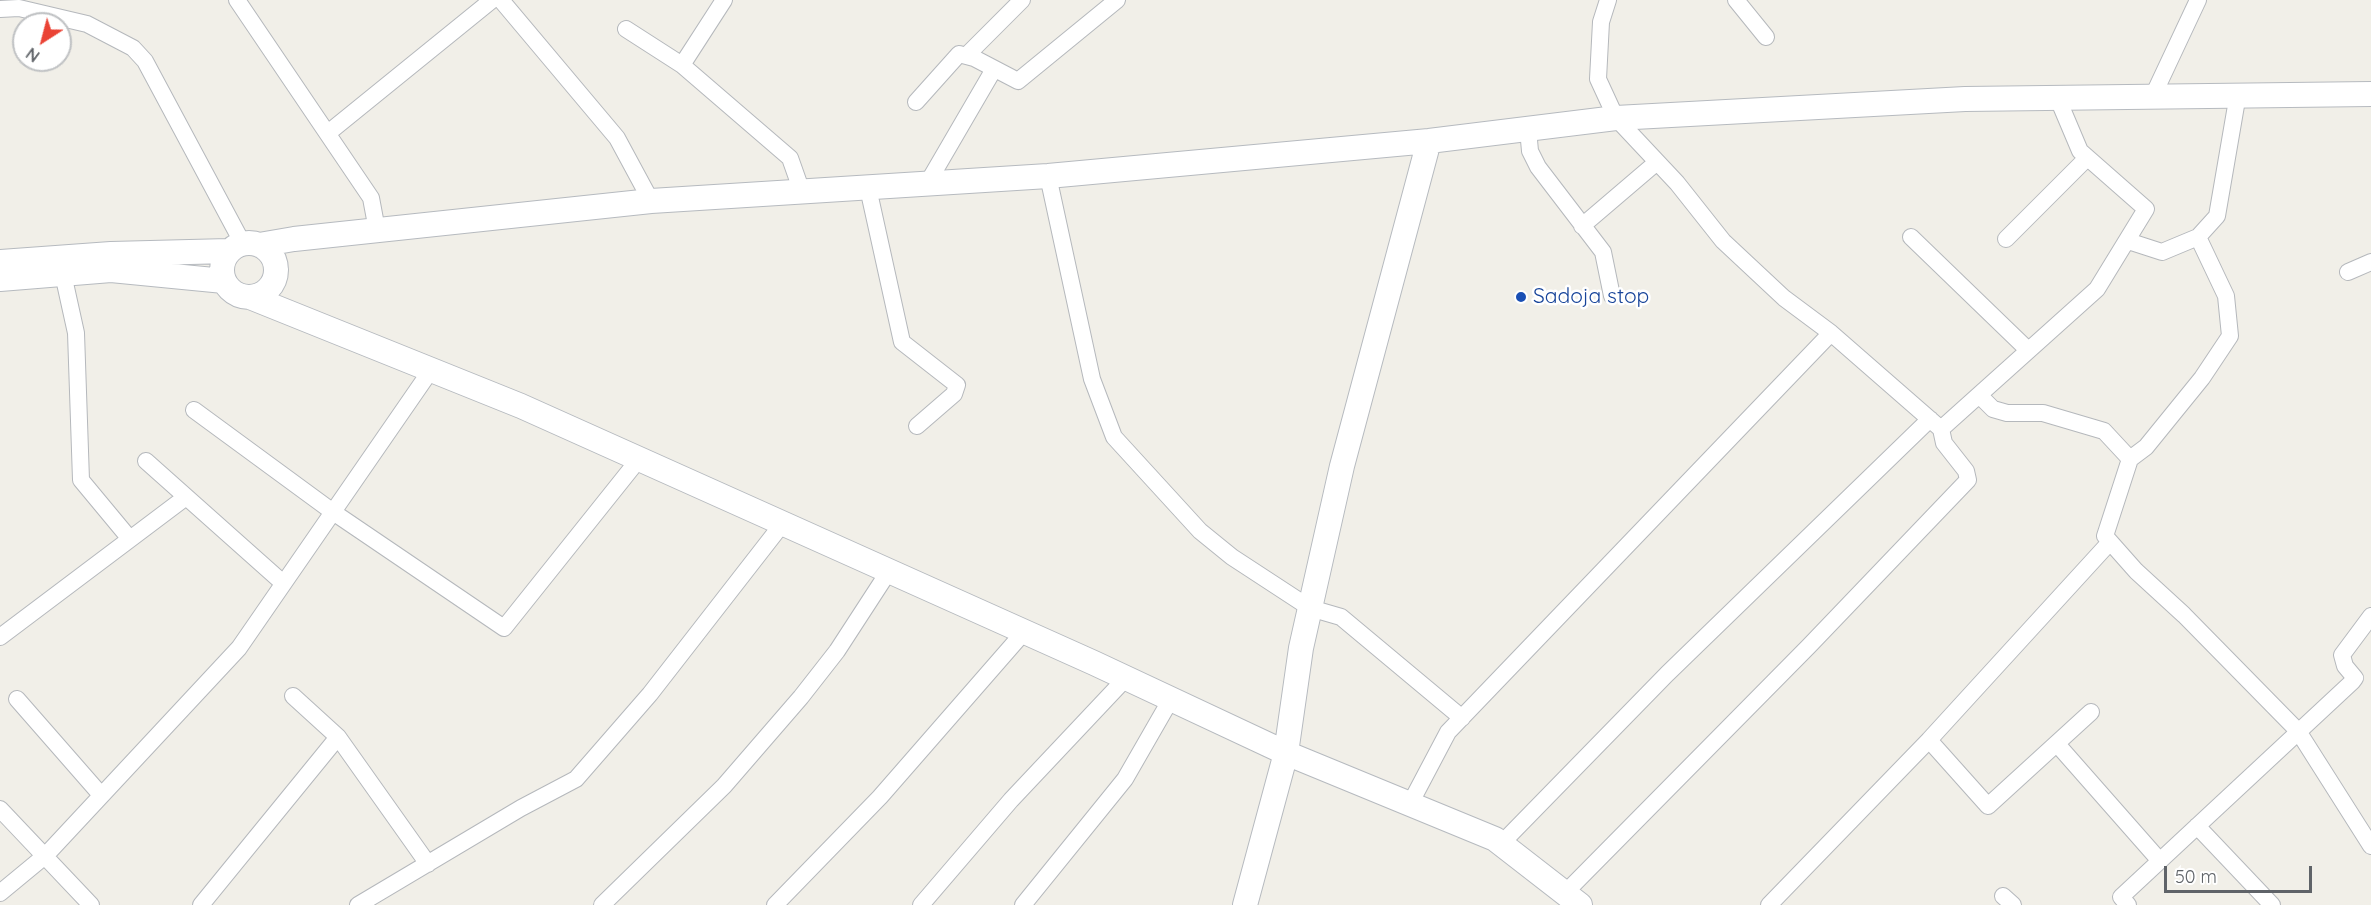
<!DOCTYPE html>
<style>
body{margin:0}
#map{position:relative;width:2371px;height:905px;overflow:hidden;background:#f1efe8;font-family:Quicksand,sans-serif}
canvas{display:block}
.north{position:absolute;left:12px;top:12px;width:60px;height:60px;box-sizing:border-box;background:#fff;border:2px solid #bfc1c3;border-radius:50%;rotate:216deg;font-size:16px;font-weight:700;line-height:24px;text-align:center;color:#5f6368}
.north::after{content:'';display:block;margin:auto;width:21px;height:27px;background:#ea4335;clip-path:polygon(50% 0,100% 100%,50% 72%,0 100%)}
.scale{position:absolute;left:2164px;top:866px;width:148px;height:27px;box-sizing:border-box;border:3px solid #5f6368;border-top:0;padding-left:8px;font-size:18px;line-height:21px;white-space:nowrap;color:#5f6368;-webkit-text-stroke:4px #fff;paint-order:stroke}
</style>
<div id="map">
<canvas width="2371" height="905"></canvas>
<div class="north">N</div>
<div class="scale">50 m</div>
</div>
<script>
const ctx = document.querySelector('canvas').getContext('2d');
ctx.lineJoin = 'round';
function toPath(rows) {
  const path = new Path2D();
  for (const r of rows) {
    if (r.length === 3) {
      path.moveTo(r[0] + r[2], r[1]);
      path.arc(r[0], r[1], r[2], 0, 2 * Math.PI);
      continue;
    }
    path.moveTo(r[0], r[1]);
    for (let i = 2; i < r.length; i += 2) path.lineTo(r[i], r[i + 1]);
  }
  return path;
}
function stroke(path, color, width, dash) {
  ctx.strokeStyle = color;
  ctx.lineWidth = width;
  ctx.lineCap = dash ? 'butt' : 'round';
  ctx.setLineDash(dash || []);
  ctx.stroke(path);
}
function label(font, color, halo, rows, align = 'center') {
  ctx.font = font + ' Quicksand,sans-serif';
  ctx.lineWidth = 5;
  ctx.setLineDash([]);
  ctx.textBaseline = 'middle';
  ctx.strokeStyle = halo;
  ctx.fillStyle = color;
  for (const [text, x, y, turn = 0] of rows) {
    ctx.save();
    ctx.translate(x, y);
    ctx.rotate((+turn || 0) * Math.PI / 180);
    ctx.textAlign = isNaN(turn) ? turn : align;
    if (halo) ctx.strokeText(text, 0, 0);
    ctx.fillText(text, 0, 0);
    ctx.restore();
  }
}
const street = toPath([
 [237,0,371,198,377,230],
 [501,0,617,138,651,201],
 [1608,0,1601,22,1598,79,1616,118,1677,183,1723,241,1784,298,1831,333],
 [1736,0,1766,37],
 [0,9,19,8,87,24,133,48,145,61,243,244],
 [626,29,682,65,790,158,802,192],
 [967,55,1022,0],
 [682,65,724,0],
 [2238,94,2217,216,2198,237,2226,296,2230,336,2202,378,2146,447,2130,459,2105,536,2136,571,2184,615,2298,731,2371,846],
 [2152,98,2198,0],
 [916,102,959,54,974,58,1018,81,1117,0],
 [1528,129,1530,151,1538,167,1603,252,1612,296],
 [328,133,492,0],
 [1048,176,1092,379,1114,437,1200,531,1232,557,1310,608,1341,617,1462,718],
 [927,184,994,69],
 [868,188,902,342,957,385,954,394,917,426],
 [1582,226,1657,162],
 [1911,237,2028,350],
 [2006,239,2087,158],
 [2128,241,2162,252,2198,237],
 [2348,272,2371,262],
 [63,274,76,333,81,480,130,539],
 [1979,395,1993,409,2007,413,2043,413,2104,431,2130,459],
 [194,410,333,512,504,628,639,459],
 [146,461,283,583],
 [0,637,186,497],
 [293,696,338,737,428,864],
 [17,699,101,795],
 [1929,740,1988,806,2091,712],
 [2057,744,2160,861],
 [1410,804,1448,732,1831,333,1941,429,2097,289,2146,209,2080,151,2058,99],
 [0,809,91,905],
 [2197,826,2272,905],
 [1501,844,1667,674,1930,419],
 [0,893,46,855,239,648,431,370],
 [1565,893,1809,646,1968,480,1966,471,1944,443,1941,429],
 [2003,896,2013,905],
 [201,905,338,737],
 [358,905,521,808,576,779,650,694,783,523],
 [602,905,724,786,801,697,837,651,889,571],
 [775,905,880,797,1024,632],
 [921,905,1011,800,1126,678],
 [1023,905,1125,779,1171,699],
 [1769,905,1929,740,2110,542],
 [2128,905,2121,897,2352,682,2355,678,2345,666,2342,655,2371,616]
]);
const secondary = toPath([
 [249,270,27],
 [259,245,294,239,651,201,1048,176,1429,141,1616,118,1965,99,2371,94],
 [0,262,111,254,229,251],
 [0,279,111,270,224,281],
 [250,297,521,406,1094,663,1286,753,1495,839,1580,905],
 [1245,905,1286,753,1301,648,1342,466,1429,141]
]);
const markers = [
 [1521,297,6,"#1a4fb4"]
];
const transitNames = [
 ["Sadoja stop",1533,297]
];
stroke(street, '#b5b8bc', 18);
stroke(secondary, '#b6babf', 26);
stroke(street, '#fff', 16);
stroke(secondary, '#fff', 24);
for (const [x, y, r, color] of markers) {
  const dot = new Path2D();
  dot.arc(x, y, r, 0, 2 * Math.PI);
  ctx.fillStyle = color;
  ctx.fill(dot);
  stroke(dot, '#fff', 2);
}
label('21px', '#164399', '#fff', transitNames, 'left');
</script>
